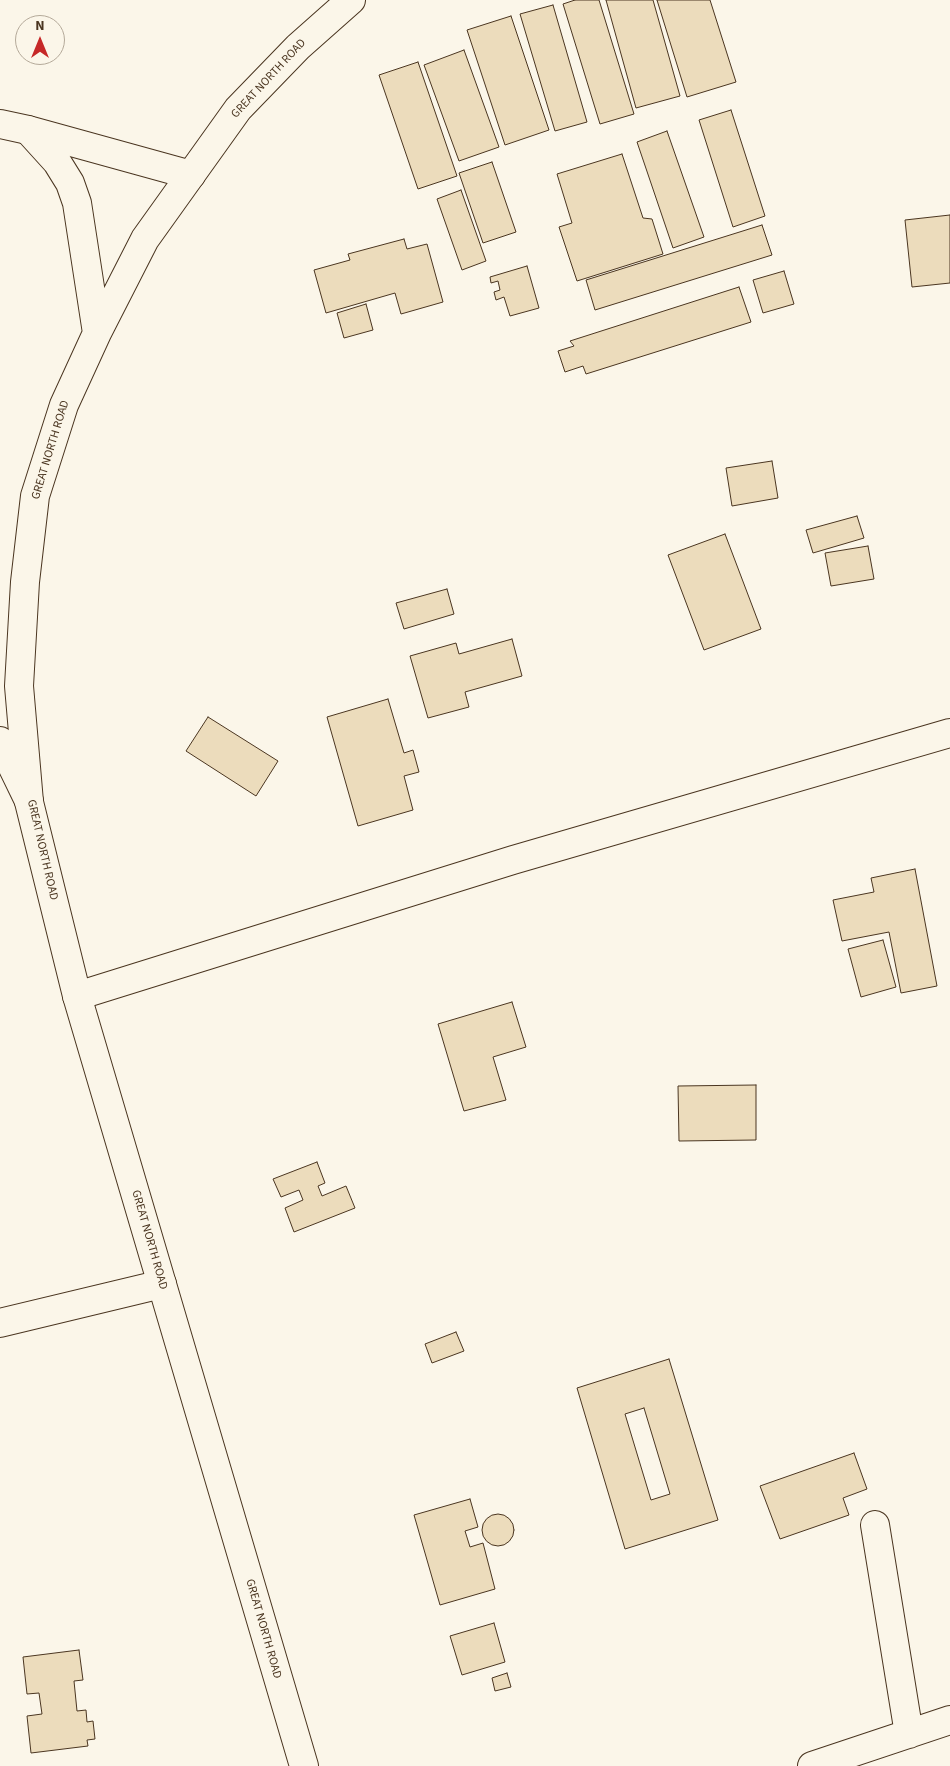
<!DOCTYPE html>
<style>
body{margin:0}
#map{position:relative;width:950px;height:1766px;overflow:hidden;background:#fbf6e9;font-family:"Source Sans 3",sans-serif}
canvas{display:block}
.north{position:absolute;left:15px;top:15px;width:50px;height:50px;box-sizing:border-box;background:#fbf6e9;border:1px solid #b4a999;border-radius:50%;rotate:0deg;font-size:14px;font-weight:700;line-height:20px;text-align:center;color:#4a3520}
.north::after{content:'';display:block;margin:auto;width:18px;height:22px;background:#c62828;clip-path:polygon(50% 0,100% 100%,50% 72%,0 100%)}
</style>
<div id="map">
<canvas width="950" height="1766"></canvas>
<div class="north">N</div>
</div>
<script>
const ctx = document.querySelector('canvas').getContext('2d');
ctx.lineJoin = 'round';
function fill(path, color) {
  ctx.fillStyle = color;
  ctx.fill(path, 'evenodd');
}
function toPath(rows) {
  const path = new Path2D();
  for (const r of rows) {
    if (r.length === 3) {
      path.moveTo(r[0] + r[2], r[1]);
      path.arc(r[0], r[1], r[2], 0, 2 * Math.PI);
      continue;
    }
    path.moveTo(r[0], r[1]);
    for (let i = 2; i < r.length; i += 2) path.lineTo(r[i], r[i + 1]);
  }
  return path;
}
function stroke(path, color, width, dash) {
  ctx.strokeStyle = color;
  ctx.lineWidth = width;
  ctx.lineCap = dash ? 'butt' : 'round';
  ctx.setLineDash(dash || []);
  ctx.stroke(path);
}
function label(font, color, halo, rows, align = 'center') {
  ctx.font = font + ' "Source Sans 3",sans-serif';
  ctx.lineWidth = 4;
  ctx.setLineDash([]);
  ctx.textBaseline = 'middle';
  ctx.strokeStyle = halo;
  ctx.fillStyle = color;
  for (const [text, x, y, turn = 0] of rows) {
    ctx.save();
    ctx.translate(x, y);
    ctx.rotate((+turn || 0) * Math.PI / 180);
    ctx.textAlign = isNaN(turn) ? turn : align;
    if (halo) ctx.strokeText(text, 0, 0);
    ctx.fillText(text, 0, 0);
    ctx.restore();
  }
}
const building = toPath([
 [575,0,599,0,634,114,600,124,563,4,575,0],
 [606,0,653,0,680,96,636,108,606,0],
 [657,0,710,0,736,82,687,97,657,0],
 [553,5,587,122,555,131,520,14,553,5],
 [511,16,549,130,505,145,467,30,511,16],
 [464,50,499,147,459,161,424,65,464,50],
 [418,62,457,176,418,189,379,75,418,62],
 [731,110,765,216,733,227,699,120,731,110],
 [667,131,704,237,673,248,637,142,667,131],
 [622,154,643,218,652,219,663,254,577,281,559,227,572,223,557,174,622,154],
 [492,162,516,232,483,243,459,173,492,162],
 [461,190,486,261,462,270,437,199,461,190],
 [950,215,950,283,912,287,905,220,950,215],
 [762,225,772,255,595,310,586,280,762,225],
 [404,239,407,249,427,244,443,302,401,314,395,293,326,313,314,270,350,260,348,254,404,239],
 [527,266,539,308,510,316,504,297,496,300,494,292,500,290,498,281,491,283,490,277,527,266],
 [784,271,794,304,763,313,753,280,784,271],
 [739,287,751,322,586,374,583,366,565,372,558,351,574,346,570,341,739,287],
 [366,304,373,330,344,338,337,313,366,304],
 [772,461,778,498,732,506,726,468,772,461],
 [857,516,864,538,813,553,806,530,857,516],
 [725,534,761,629,704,650,668,555,725,534],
 [868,546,874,579,831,586,825,553,868,546],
 [447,589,454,614,404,629,396,603,447,589],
 [512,639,522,676,465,692,469,707,428,718,410,656,456,643,459,654,512,639],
 [388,699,404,753,413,750,419,772,404,776,413,810,358,826,327,717,388,699],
 [208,717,278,761,256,796,186,751,208,717],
 [915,869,937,986,901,993,889,932,842,941,833,900,874,892,871,878,915,869],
 [883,940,896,987,861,997,848,949,883,940],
 [512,1002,526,1047,493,1057,506,1100,464,1111,438,1024,512,1002],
 [756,1085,756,1140,679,1141,678,1086,756,1085],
 [317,1162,325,1183,318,1186,322,1196,346,1186,355,1208,294,1232,285,1208,303,1200,299,1190,281,1197,273,1179,317,1162],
 [456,1332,464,1351,432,1363,425,1344,456,1332],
 [669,1359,718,1520,625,1549,577,1388,669,1359],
 [644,1408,670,1494,651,1500,625,1414,644,1408],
 [854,1453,867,1489,843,1498,849,1515,780,1539,760,1486,854,1453],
 [470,1499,478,1527,465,1531,470,1547,483,1543,495,1589,440,1605,414,1515,470,1499],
 [498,1530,16],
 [494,1623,505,1662,462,1675,450,1636,494,1623],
 [79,1650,83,1680,74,1681,77,1711,86,1710,87,1722,93,1721,95,1739,87,1740,88,1746,31,1753,27,1716,42,1714,39,1693,27,1694,23,1657,79,1650],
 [507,1673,511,1687,495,1691,492,1678,507,1673]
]);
const minor = toPath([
 [0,741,29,801],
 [77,996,513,860,950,733],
 [0,1323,162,1284],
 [875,1525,909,1734],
 [812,1766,950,1720]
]);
const major = toPath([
 [0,124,28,130,191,175]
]);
const highway = toPath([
 [28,130,57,162,70,183,77,203,97,333],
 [304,1766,77,996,29,802,19,686,25,582,35,496,64,405,97,333,145,239,238,109,298,47,351,0]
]);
const streetNames = [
 ["GREAT NORTH ROAD",269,79,-47],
 ["GREAT NORTH ROAD",51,450,-73],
 ["GREAT NORTH ROAD",42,850,77],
 ["GREAT NORTH ROAD",149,1240,74],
 ["GREAT NORTH ROAD",263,1629,74]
];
fill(building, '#ecdcbc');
stroke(building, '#4a3520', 1);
stroke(minor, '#4a3520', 30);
stroke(major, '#4a3520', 30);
stroke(highway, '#4a3520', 30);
stroke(minor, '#fbf6e9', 28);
stroke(major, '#fbf6e9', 28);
stroke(highway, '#fbf6e9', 28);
label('12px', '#4a3520', '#fbf6e9', streetNames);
</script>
